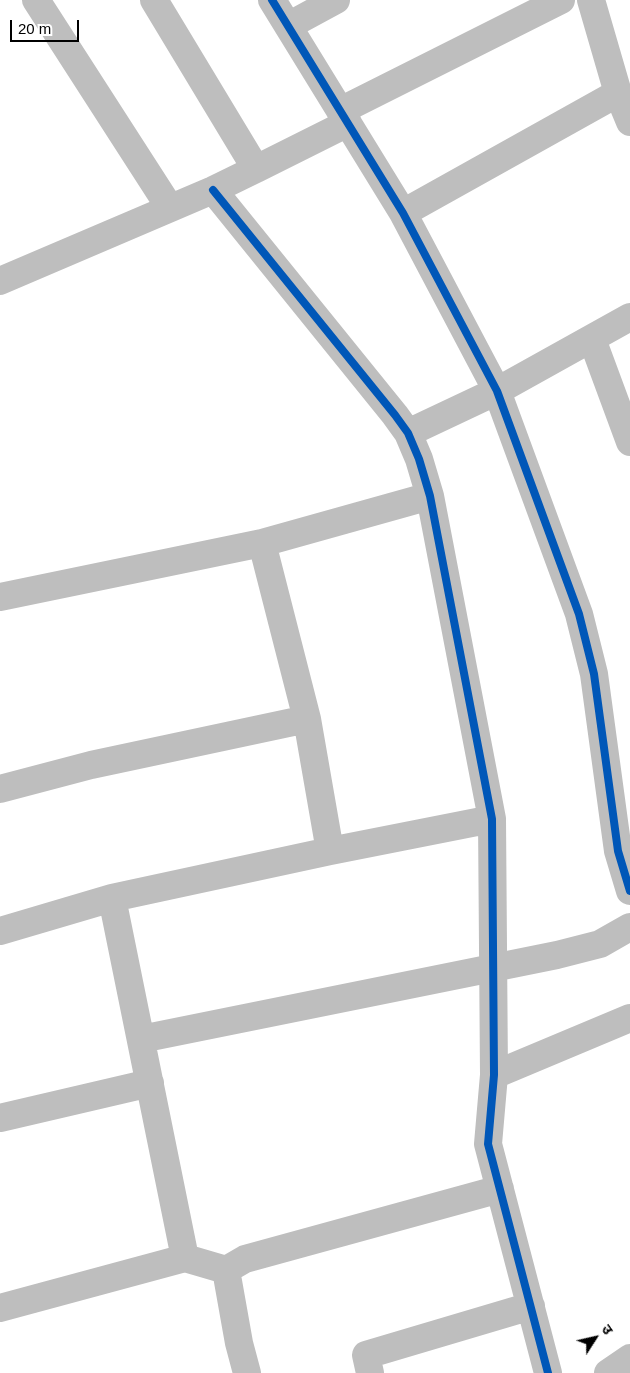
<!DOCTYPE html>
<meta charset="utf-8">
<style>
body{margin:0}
#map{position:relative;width:630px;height:1373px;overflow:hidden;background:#fff;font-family:Helvetica,"Noto Sans Devanagari",sans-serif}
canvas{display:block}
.north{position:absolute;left:570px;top:1313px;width:50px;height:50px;-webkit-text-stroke:4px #fff;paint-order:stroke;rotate:55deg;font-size:14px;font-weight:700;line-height:20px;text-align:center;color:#000}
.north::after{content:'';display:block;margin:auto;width:18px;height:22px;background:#000;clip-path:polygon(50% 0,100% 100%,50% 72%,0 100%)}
.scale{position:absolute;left:10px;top:20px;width:69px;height:22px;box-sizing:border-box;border:2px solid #000;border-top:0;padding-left:6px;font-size:15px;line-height:18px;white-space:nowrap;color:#000;-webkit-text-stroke:4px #fff;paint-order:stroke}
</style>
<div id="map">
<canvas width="630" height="1373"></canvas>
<div class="north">उ</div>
<div class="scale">20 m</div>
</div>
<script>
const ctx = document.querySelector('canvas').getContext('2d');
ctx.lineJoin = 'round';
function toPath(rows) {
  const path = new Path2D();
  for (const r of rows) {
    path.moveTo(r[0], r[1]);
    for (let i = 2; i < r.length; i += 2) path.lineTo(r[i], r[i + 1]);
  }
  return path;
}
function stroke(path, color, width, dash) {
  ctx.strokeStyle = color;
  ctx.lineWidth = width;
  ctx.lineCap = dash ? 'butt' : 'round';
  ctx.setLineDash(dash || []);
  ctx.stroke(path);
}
const minor = toPath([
 [36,0,170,208],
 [154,0,256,169,348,123],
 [272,0,403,213,497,391,579,614,594,674,618,851,630,891],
 [591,0,618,93,630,122],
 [288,26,336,0],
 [340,111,561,0],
 [213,190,395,415,408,433,419,459,430,496,492,819,494,1075,488,1144,548,1373],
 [403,213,618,93],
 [0,281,213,190,256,169],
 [592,339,630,442],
 [408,433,497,391,630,317],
 [262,543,430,496],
 [0,597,262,543,307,719,330,851],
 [0,789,91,765,307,719],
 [0,931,112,898,330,851,492,819],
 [141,1039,557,955,600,944,630,927],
 [494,1075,630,1018],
 [0,1118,150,1083],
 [185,1258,226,1270,245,1259,500,1189],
 [226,1270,239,1343,247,1373],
 [0,1308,185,1258,112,898],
 [370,1373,366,1355,531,1306],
 [608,1373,630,1358]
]);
const cycleway = toPath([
 [272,0,403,213,497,391,579,614,594,674,618,851,630,891],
 [213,190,395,415,408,433,419,459,430,496,492,819,494,1075,488,1144,548,1373]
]);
stroke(minor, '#bebebe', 28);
stroke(cycleway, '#0057b8', 8);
</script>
